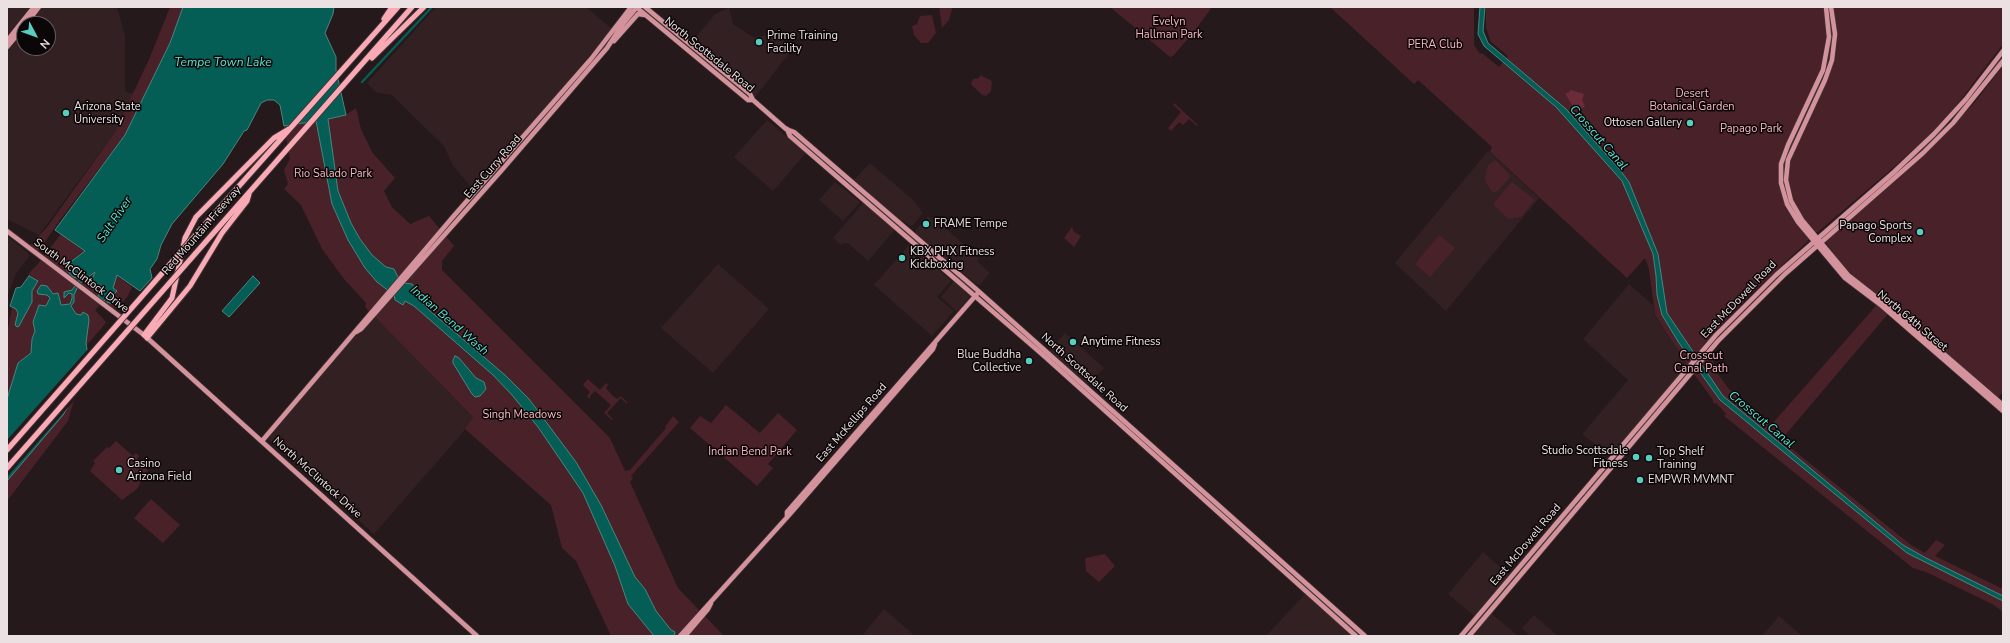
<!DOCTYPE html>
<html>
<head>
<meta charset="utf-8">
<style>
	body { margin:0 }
	#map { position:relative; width:2010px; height:643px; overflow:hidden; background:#26191b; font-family:"Nunito Sans",sans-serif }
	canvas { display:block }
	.frame { position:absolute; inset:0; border:8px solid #ebe1e2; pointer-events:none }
	.north { position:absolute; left:16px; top:16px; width:40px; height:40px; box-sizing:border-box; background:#0b0607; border:1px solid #655e5f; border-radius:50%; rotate:131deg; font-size:11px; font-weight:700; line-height:16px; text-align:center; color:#ebe1e2 }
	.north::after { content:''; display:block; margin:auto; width:14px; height:18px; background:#59cebe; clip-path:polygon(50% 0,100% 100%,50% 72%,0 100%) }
</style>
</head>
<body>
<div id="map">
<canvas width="2010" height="643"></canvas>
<div class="frame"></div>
<div class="north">N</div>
</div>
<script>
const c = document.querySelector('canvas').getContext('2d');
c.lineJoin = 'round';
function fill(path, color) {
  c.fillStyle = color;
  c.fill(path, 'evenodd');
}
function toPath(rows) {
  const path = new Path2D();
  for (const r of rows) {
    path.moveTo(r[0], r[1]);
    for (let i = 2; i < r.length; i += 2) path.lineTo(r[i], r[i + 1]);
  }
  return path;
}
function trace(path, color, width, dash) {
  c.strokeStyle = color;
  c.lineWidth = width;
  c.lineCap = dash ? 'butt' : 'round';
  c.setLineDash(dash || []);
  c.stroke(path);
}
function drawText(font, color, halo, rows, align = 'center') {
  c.font = font + ' "Nunito Sans",sans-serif';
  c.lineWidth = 3;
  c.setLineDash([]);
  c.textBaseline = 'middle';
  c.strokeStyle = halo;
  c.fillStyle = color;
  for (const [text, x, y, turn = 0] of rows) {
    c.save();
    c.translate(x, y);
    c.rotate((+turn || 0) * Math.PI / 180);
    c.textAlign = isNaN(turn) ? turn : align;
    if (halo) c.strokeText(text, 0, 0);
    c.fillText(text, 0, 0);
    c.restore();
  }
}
fill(toPath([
	[7,7,117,7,125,35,125,91,128,93,134,93,115,132,39,235,7,219],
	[24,24,48,24,48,48,24,48],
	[436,7,586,7,612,29,475,191,453,166,444,146,418,121,392,95,376,92,367,83],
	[729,8,733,24,753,37,779,34,793,48,753,100,690,44,715,14],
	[767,120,806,153,773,191,734,157],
	[1488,151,1539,198,1446,311,1395,263],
	[870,163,912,199,923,213,913,225,910,226,903,220,868,261,848,243,844,243,841,245,833,238,871,194,854,180],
	[835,182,860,202,843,221,819,200],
	[928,216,939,225,940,223,979,258,977,261,990,273,980,285,976,284,916,234,916,230],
	[7,236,30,255,16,274,7,296],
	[910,244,951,281,937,297,954,311,932,336,874,285],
	[718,264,769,309,713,373,661,328],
	[954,281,970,296,957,312,941,297],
	[1629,284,1653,305,1655,316,1688,366,1611,455,1608,455,1582,434,1628,380,1583,339],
	[372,314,473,417,463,432,374,534,268,439],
	[1065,333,1104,368,1088,384,1050,352,1050,350],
	[1483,552,1509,575,1474,616,1448,594],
	[1305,594,1352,636,1266,636],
	[884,609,915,636,862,636],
	[1491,613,1518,636,1472,636],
	[1534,615,1558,636,1530,636,1522,628],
	[1779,616,1802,636,1762,636]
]), '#332023');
fill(toPath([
	[170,7,183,7,170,43,125,135,60,220,38,252,30,246,48,226,115,132,150,57],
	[939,7,952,7,952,9,949,20,942,28],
	[1110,7,1212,7,1194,32,1173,56,1170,57],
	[1330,7,1474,7,1474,45,1480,54,1482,53,1499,67,1508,56,1491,42,1486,28,1486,7,2003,7,2003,44,1955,107,1929,135,1895,166,1818,232,1815,232,1807,242,1750,295,1703,345,1712,355,1715,370,1729,389,1772,424,1882,299,1851,276,1825,242,1935,145,1976,101,2003,66,2003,392,1998,398,1893,308,1781,440,1911,545,1925,553,1936,540,1945,545,1935,556,2003,589,2003,612,1992,604,1926,572,1913,568,1724,416,1726,414,1717,404,1713,403,1713,400,1688,366,1655,315,1649,269,1645,258,1627,278,1490,152,1492,147,1418,80,1414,84],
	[932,15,936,33,928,43,921,43,914,35,912,26,917,24,920,16],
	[980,75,992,81,991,91,986,96,981,94,971,84,973,79,979,78],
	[1174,103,1198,125,1197,126,1189,119,1183,125,1179,122,1171,131,1168,128,1181,112,1173,105],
	[356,108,361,129,372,152,395,178,384,191,392,207,410,224,429,216,454,246,442,261,442,270,610,438,625,471,630,470,666,428,665,427,673,416,679,422,631,476,633,478,630,482,678,588,724,636,611,636,576,561,562,548,551,505,465,429,473,417,365,307,366,303,344,279,322,249,301,205,284,189,288,184,284,170,290,159,284,126,344,116],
	[1495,160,1509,174,1510,177,1498,191,1493,193,1486,183,1485,177,1488,165],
	[1512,182,1535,200,1521,217,1508,219,1493,204],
	[1072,227,1074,232,1081,236,1074,247,1064,238],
	[61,234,85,252,82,252,64,267,80,279,72,290,70,291,66,297,69,293,72,294,70,304,61,305,58,293,39,294,47,295,50,298,49,303,33,322,35,331,32,339,31,353,18,363,7,399,7,334,12,307,16,309,18,313,15,325,19,326,32,302,32,291,38,282,29,276,29,273,37,265],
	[1439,235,1455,248,1430,277,1415,264],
	[94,271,95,273,91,280,102,286,98,296,108,297,107,300,112,304,115,300,110,298,114,290,113,288,116,275,132,287,128,296,119,306,114,309,101,304,95,310,106,322,105,324,86,346,81,316,76,314,71,306,74,302,74,295,79,284],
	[588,379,600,390,606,383,608,385,606,388,612,395,617,399,621,396,627,402,627,404,621,398,607,413,613,419,612,420,604,413,611,405,595,391,590,396,590,399,587,396,590,392,583,385],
	[76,394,68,421,7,501,7,481],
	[726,405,760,433,778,413,797,430,768,464,773,468,757,486,690,428,700,416,711,423],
	[116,441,133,456,136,453,139,456,137,459,148,470,137,489,122,500,90,471,95,463,93,461,107,447,109,448],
	[151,499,180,525,163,543,134,518],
	[1105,554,1115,566,1099,582,1086,571,1085,558]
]), '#492129');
fill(toPath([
	[1571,90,1584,94,1582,100,1585,106,1583,108,1581,109,1578,106,1575,109,1573,107,1565,93,1568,93]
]), '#6c2b38');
const water = toPath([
	[183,7,334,7,333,14,325,33,336,57,336,70,346,115,328,119,338,191,351,223,360,239,372,255,386,267,394,269,398,277,404,283,412,284,416,289,413,293,429,310,506,376,529,399,576,462,601,505,635,577,645,589,656,611,671,630,675,632,674,636,654,636,628,604,615,566,583,493,538,427,512,395,493,375,414,306,405,301,403,305,395,300,394,295,377,282,365,268,348,240,332,204,316,121,284,126,280,105,274,100,267,100,261,103,247,130,244,131,223,164,172,224,161,245,157,259,150,269,152,278,140,291,117,275,113,288,117,291,110,298,116,301,112,304,107,302,108,297,104,301,98,296,101,285,94,286,91,282,95,272,79,284,74,295,74,302,71,306,76,314,81,315,83,312,88,315,89,320,86,343,89,362,76,394,63,415,7,481,7,399,18,363,31,353,32,339,35,331,33,322,39,305,46,306,50,298,47,295,38,294,37,291,41,285,47,286,53,294,58,293,61,305,70,304,72,298,72,294,69,293,64,298,64,292,72,290,80,279,73,277,64,267,85,251,55,230,125,135,170,43,183,7],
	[1480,7,1485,7,1483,31,1488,43,1566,109,1620,170,1629,182,1658,254,1667,313,1723,396,1903,545,1926,558,2003,596,2003,601,1907,553,1720,400,1679,343,1662,315,1657,295,1656,276,1653,254,1622,181,1556,107,1484,46,1478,34,1480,7],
	[29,276,38,281,32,291,32,302,19,326,17,327,15,325,18,313,16,309,10,306,16,288,21,287,29,276],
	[253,276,260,283,229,317,222,311,253,276],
	[455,356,459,358,476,378,484,382,486,389,480,396,475,397,472,394,453,363,453,360,455,356]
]);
fill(water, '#055e55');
trace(water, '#4a857f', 1);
fill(toPath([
	[89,348,91,363,73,402,7,477,7,440]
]), '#26191b');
trace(toPath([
	[362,82,432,7]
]), '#055e55', 2.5);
const major = toPath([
	[636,7,748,100,753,100],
	[645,7,750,94,753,100,786,129,794,132,976,289,1365,636],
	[1826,7,1829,37,1823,70,1788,145,1781,164,1781,183,1787,204,1798,222,1845,278,1882,306,2003,411],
	[1831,7,1835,34,1832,60,1825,80,1788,160,1786,180,1791,201,1802,220,1848,275,1894,311,2003,405],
	[26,24,39,7],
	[7,41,34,7],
	[614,41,638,14,645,15],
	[7,47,24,27],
	[787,129,790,136,1043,355,1356,636],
	[7,231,144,335,477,636],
	[356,332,361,329,501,171,607,48,622,25,637,7],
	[262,441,452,218,591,59,631,7],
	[787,516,787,512,977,294],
	[680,636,790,514,933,349,935,344],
	[685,636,708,609,711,603],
	[1461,636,1716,335,1776,275,1894,172,1934,134,1966,99,2003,51],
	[1469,636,1718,341,1785,274,1923,153,1953,123,2003,61]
]);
const highway = toPath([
	[384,19,392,7],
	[372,58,424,7],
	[200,230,398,7],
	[195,254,412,7],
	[144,335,172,298,185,238,196,217,274,138,289,129],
	[147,338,190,286,222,233,247,201,249,194],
	[7,450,80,367],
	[7,468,122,337]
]);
trace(major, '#423537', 6);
trace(highway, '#423537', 7);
trace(major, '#d4939c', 4.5);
trace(highway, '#f9aab5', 5);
const highwayBridge = toPath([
	[122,337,195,254],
	[80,367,200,230]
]);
trace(highwayBridge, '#423537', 7, []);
trace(highwayBridge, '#f9aab5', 5);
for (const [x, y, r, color] of [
	[759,42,4,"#59cebe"],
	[66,113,4,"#59cebe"],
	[1690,123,4,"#59cebe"],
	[926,224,4,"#59cebe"],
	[1920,232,4,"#59cebe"],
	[902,258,4,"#59cebe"],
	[1073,342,4,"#59cebe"],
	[1029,361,4,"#59cebe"],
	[1636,457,4,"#59cebe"],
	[1649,458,4,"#59cebe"],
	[119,470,4,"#59cebe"],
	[1640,480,4,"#59cebe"]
]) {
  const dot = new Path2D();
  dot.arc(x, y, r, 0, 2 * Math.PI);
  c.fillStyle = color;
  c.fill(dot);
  trace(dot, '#0b0607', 1.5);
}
drawText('11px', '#f7b7c0', '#0b0607', [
	["Evelyn",1169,22],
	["Hallman Park",1169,35],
	["PERA Club",1435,45],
	["Desert",1692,94],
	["Botanical Garden",1692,107],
	["Papago Park",1751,129],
	["Rio Salado Park",333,174],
	["Crosscut",1701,356],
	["Canal Path",1701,369],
	["Singh Meadows",522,415],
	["Indian Bend Park",750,452]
]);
drawText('11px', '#ebe1e2', '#0b0607', [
	["Prime Training",767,36],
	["Facility",767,49],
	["Arizona State",74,107],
	["University",74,120],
	["Ottosen Gallery",1682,123,"right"],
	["FRAME Tempe",934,224],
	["Papago Sports",1912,226,"right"],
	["Complex",1912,239,"right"],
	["KBX PHX Fitness",910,252],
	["Kickboxing",910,265],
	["Anytime Fitness",1081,342],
	["Blue Buddha",1021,355,"right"],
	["Collective",1021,368,"right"],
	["Studio Scottsdale",1628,451,"right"],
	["Fitness",1628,464,"right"],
	["Top Shelf",1657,452],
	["Training",1657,465],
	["Casino",127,464],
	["Arizona Field",127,477],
	["EMPWR MVMNT",1648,480]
], 'left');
drawText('11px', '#ebe1e2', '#0b0607', [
	["North Scottsdale Road",709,55,39],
	["East Curry Road",493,167,-49],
	["Red Mountain Freeway",202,231,-49],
	["South McClintock Drive",81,276,37],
	["East McDowell Road",1739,300,-46],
	["North 64th Street",1912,321,40],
	["North Scottsdale Road",1084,373,42],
	["East McKellips Road",852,423,-49],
	["North McClintock Drive",317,478,42],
	["East McDowell Road",1526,545,-50]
]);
drawText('italic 12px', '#5ae7d5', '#0b0607', [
	["Tempe Town Lake",223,63],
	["Crosscut Canal",1598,138,49],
	["Salt River",115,220,-56],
	["Indian Bend Wash",449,321,41],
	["Crosscut Canal",1761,420,40]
]);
</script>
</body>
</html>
